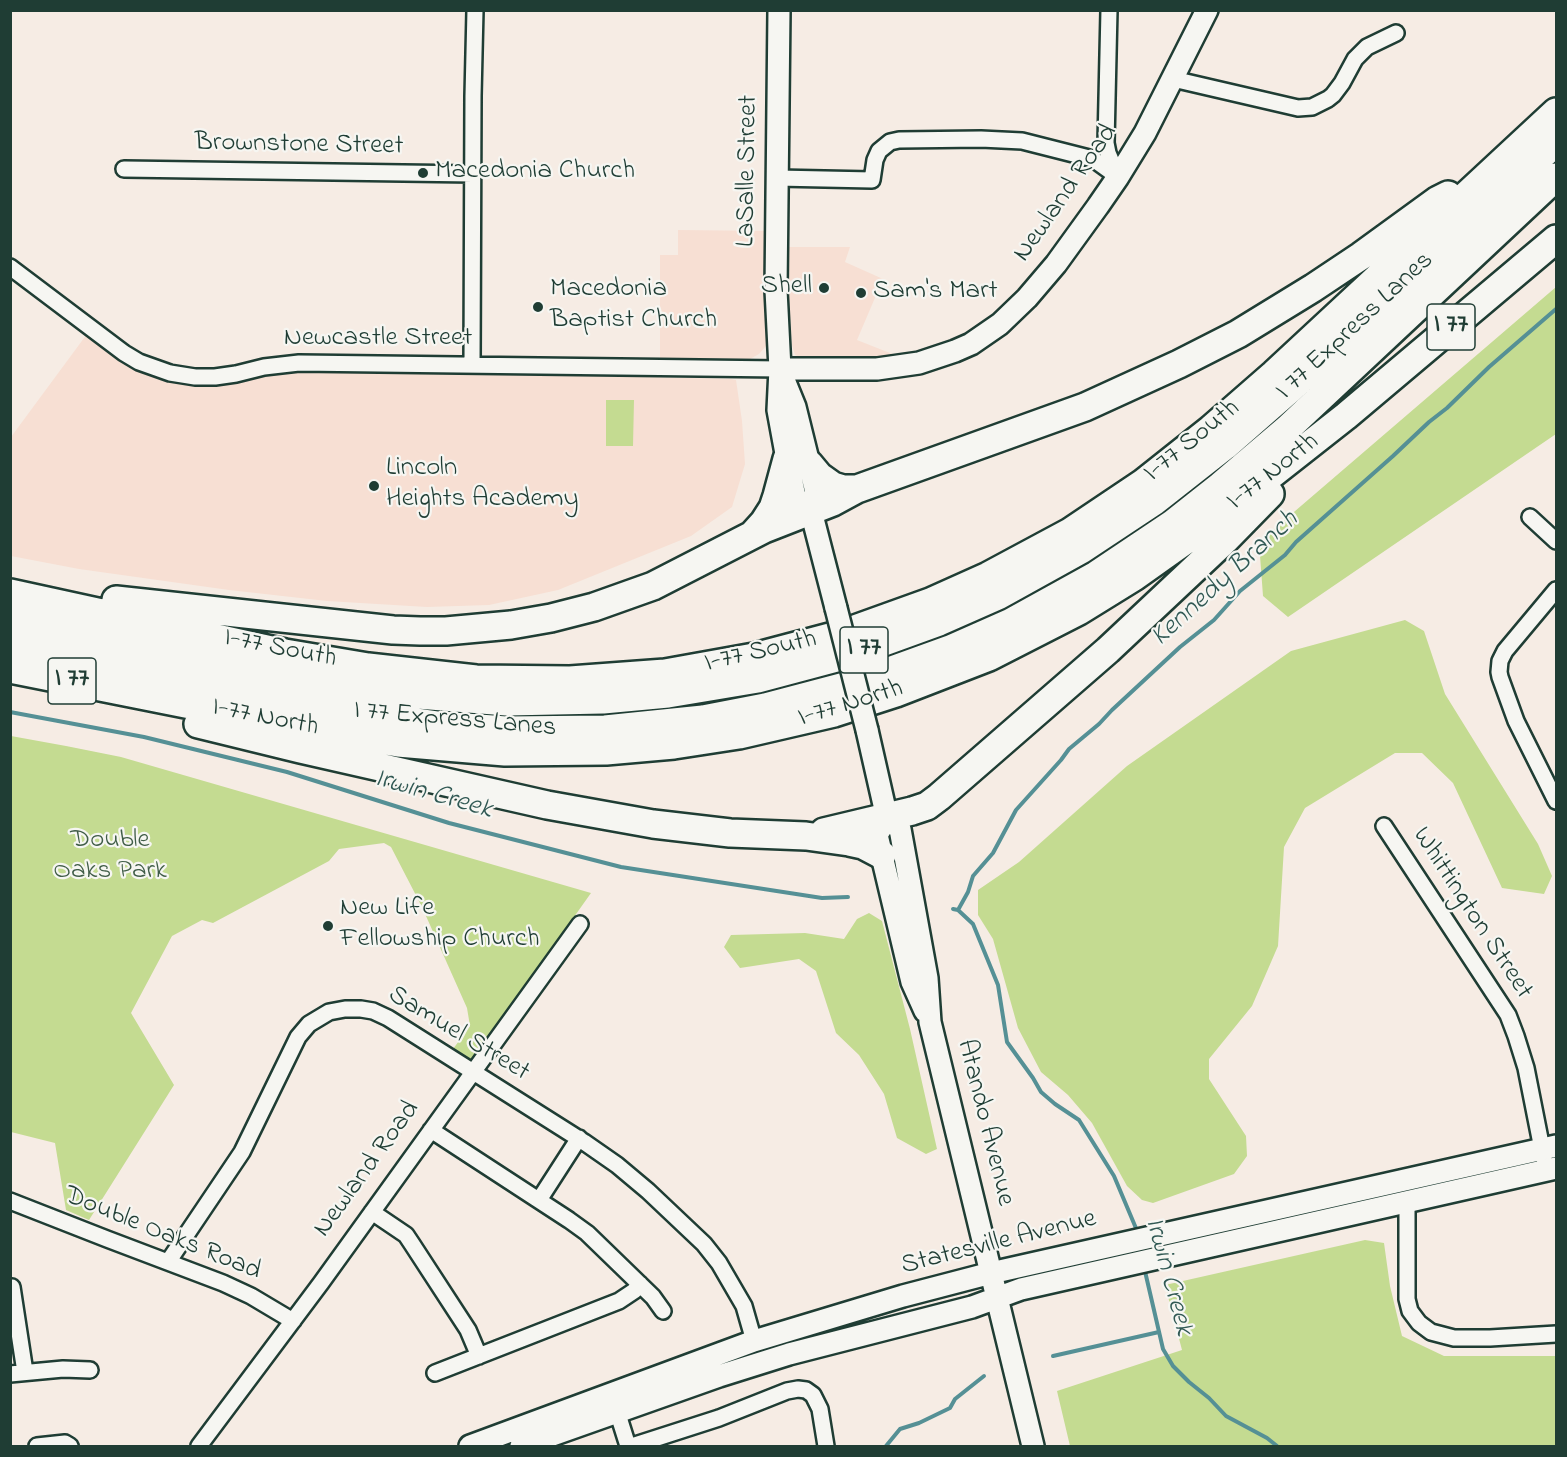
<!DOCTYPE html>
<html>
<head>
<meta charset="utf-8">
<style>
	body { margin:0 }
	#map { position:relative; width:1567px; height:1457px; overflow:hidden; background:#f6ece4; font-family:"Indie Flower",sans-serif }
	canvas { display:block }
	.frame { position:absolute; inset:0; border:12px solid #1f3d34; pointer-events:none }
</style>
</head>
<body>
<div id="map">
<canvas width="1567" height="1457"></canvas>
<div class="frame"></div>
</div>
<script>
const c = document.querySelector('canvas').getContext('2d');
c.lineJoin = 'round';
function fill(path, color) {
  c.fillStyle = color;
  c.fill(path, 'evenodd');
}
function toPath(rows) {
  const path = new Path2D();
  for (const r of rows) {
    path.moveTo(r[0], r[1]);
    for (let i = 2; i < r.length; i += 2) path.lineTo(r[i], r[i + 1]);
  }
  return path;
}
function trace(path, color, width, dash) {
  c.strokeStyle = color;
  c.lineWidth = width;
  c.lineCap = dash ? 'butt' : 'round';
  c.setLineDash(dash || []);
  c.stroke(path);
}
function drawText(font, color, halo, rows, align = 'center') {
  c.font = font + ' "Indie Flower",sans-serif';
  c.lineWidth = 4.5;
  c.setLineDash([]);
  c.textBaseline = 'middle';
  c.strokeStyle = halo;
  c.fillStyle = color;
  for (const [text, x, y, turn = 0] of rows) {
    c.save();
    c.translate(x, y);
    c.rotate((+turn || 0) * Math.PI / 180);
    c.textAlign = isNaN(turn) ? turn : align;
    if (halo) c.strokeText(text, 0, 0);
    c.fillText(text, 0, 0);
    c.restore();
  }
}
fill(toPath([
	[678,230,771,231,766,346,759,354,750,359,660,358,660,255,678,255],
	[785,247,850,247,845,262,883,279,857,340,900,357,885,360,802,358,795,355,792,345],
	[87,334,130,365,150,375,180,384,203,387,230,383,283,372,301,371,426,372,731,379,736,380,742,421,745,464,732,507,691,536,558,590,489,605,427,607,327,601,229,590,79,569,11,556,11,437]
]), '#f7dfd3');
fill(toPath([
	[1556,287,1556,434,1288,617,1263,596,1259,542],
	[606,400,634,400,633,446,606,446],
	[1405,620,1424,631,1445,694,1538,844,1552,876,1544,894,1502,888,1453,783,1422,753,1395,753,1305,808,1284,847,1278,946,1252,1006,1209,1059,1209,1079,1246,1136,1247,1156,1234,1174,1153,1203,1142,1200,1127,1186,1092,1123,1068,1095,1041,1072,1018,1028,993,939,978,915,978,890,1019,862,1127,766,1291,651],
	[11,736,66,746,121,757,591,893,471,1062,453,1049,470,1026,467,1008,422,907,391,847,384,843,339,849,329,861,213,923,202,920,172,936,131,1013,174,1085,89,1220,66,1210,55,1143,11,1132],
	[869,913,882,921,910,1029,937,1149,926,1154,897,1138,884,1094,859,1055,836,1033,816,971,799,959,740,968,724,947,731,935,805,933,844,939,857,919],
	[1365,1240,1384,1243,1390,1286,1402,1336,1444,1356,1556,1356,1556,1446,1070,1446,1057,1391,1182,1350,1165,1285]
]), '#c4db91');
trace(toPath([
	[10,712,144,737,287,772,449,823,621,867,822,898,848,897],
	[953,909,958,910,973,924,998,985,1007,1042,1033,1078,1041,1092,1055,1104,1079,1120,1114,1176,1138,1233],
	[958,910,968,892,973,876,993,853,1016,810,1061,760,1069,749,1099,724,1112,710,1180,647,1214,620,1240,591,1285,555,1296,542,1393,456,1429,422,1447,408,1489,367,1556,309],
	[1144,1267,1163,1349,1173,1366,1189,1382,1209,1398,1226,1416,1267,1438,1277,1446],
	[1053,1356,1159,1332],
	[886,1446,900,1429,919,1423,950,1408,955,1399,984,1376]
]), '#559095', 4);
const street = toPath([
	[1109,10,1106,143,1108,153,1118,177],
	[1173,79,1298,108,1312,107,1328,99,1333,95,1342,83,1355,59,1367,47,1396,33],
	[124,169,473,174],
	[777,178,872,180,875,160,879,151,890,142,899,140,981,139,1022,141,1093,159,1118,177],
	[10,267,124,353,139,362,170,373,195,377,215,377,236,374,264,367,299,363,780,369],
	[472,365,473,96,475,10],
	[1530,517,1556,541],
	[1556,801,1516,721,1500,677,1499,672,1500,661,1505,651,1556,590],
	[1384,826,1508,1015,1516,1036,1526,1068,1544,1159],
	[431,1130,569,1220,587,1233,653,1297,663,1311],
	[539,1200,579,1138],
	[10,1201,107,1239,223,1283,251,1296,293,1321],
	[1407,1201,1407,1299,1410,1311,1419,1323,1431,1332,1454,1338,1490,1338,1556,1334],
	[372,1212,406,1235,412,1244,468,1330,479,1356],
	[168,1262,242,1152,298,1037,309,1024,329,1012,345,1009,361,1009,373,1011,388,1018,584,1142,617,1165,648,1191,704,1244,719,1263,744,1306,754,1341],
	[12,1287,25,1372],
	[435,1373,619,1301,634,1291,640,1284],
	[10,1374,63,1369,90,1370],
	[617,1411,628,1446],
	[37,1446,65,1443,70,1446],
	[199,1446,321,1283,580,924],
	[632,1446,719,1418,787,1391,798,1389,806,1390,813,1395,820,1409,826,1446]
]);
const secondary = toPath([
	[779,10,776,290,780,369,778,410,787,459,795,497,811,511],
	[780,369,877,369,919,363,955,351,971,344,1000,324,1027,298,1056,264,1098,206,1118,177,1145,133,1207,10],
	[782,375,795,407,816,492,811,511,836,608],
	[867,730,887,818],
	[887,818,900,829,927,978,930,1022,1033,1446],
	[887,818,877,835,912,982,925,1011],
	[470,1446,754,1341,903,1296,991,1273,1556,1146],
	[521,1446,719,1376,789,1354,972,1307,1021,1289,1556,1168]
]);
const highway = toPath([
	[809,464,819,476,833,486,843,489,857,489],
	[754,533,764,522,773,508,777,496,787,459],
	[10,593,285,653,368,667,476,679,570,680,665,673,754,657,841,634,930,602,988,576,1070,532,1143,483,1211,429,1274,374,1556,112],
	[116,600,393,630,420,631,446,631,511,625,551,618,594,607,653,586,764,529,833,502,857,489,1085,407,1179,364,1238,334,1313,288,1361,256,1438,200,1448,195],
	[10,620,324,682,405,694,507,702,603,700,668,694,758,679,848,655,939,622,998,596,1081,550,1155,501,1225,446,1289,390,1556,142],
	[10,647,319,708,438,725,506,730,605,729,703,719,765,707,856,683,950,649,1011,622,1096,575,1172,524,1220,486,1287,429,1556,177],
	[10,669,316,730,398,743,505,752,606,751,674,745,739,735,834,713,896,693,989,657,1079,611,1134,577,1210,523,1346,416,1556,239],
	[198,724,300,749,547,805,653,824,730,833,806,836,849,842,863,845,882,855],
	[824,832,912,811,927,806,939,797,1108,650,1225,540,1270,494]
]);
trace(street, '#1f3d34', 20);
trace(secondary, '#1f3d34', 26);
trace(highway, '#1f3d34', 32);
trace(street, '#f6f6f2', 15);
trace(secondary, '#f6f6f2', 21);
trace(highway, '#f6f6f2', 27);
const secondaryBridge = toPath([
	[836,608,867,730]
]);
trace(secondaryBridge, '#1f3d34', 26, []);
trace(secondaryBridge, '#f6f6f2', 21);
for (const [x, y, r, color] of [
	[423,173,6,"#1f3d34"],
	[824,288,6,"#1f3d34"],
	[861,293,6,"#1f3d34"],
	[538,307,6,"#1f3d34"],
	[374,486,6,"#1f3d34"],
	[328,926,6,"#1f3d34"]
]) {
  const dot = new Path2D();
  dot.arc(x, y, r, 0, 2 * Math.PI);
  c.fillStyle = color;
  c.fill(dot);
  trace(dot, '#f6f6f2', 2);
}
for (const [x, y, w] of [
	[1451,327,48],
	[864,650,48],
	[72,681,48]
]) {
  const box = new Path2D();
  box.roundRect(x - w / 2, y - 23, w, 46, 4.5);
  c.fillStyle = '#f6f6f2';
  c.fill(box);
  trace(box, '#1f3d34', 1.5);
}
drawText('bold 26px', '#1f3d34', null, [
	["I 77",1451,327],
	["I 77",864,650],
	["I 77",72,681]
]);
drawText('27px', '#1f3d34', '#f6f6f2', [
	["Brownstone Street",299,146,1],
	["LaSalle Street",749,171,-89],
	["Newland Road",1067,194,-55],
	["I 77 Express Lanes",1356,327,-43],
	["Newcastle Street",378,340],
	["I-77 South",1193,442,-39],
	["I-77 North",1274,473,-38],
	["I-77 South",280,650,11],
	["I-77 South",761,653,-13],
	["I-77 North",851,705,-17],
	["I-77 North",265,719,11],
	["I 77 Express Lanes",455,721,5],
	["Whittington Street",1471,914,57],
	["Samuel Street",458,1035,31],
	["Atando Avenue",984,1123,76],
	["Newland Road",368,1170,-54],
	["Double Oaks Road",162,1235,22],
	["Statesville Avenue",999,1244,-14]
]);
drawText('27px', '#1f3d34', '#f6f6f2', [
	["Macedonia Church",435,173],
	["Shell",812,288,"right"],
	["Macedonia",550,291],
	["Baptist Church",550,322],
	["Sam's Mart",873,293],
	["Lincoln",386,470],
	["Heights Academy",386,501],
	["New Life",340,910],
	["Fellowship Church",340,941]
], 'left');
drawText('27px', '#405d47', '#f6f6f2', [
	["Double",110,842],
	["Oaks Park",110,873]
]);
drawText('italic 28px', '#315954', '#f6f6f2', [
	["Kennedy Branch",1226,580,-42],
	["Irwin Creek",433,796,16],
	["Irwin Creek",1167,1277,75]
]);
</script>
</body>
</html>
